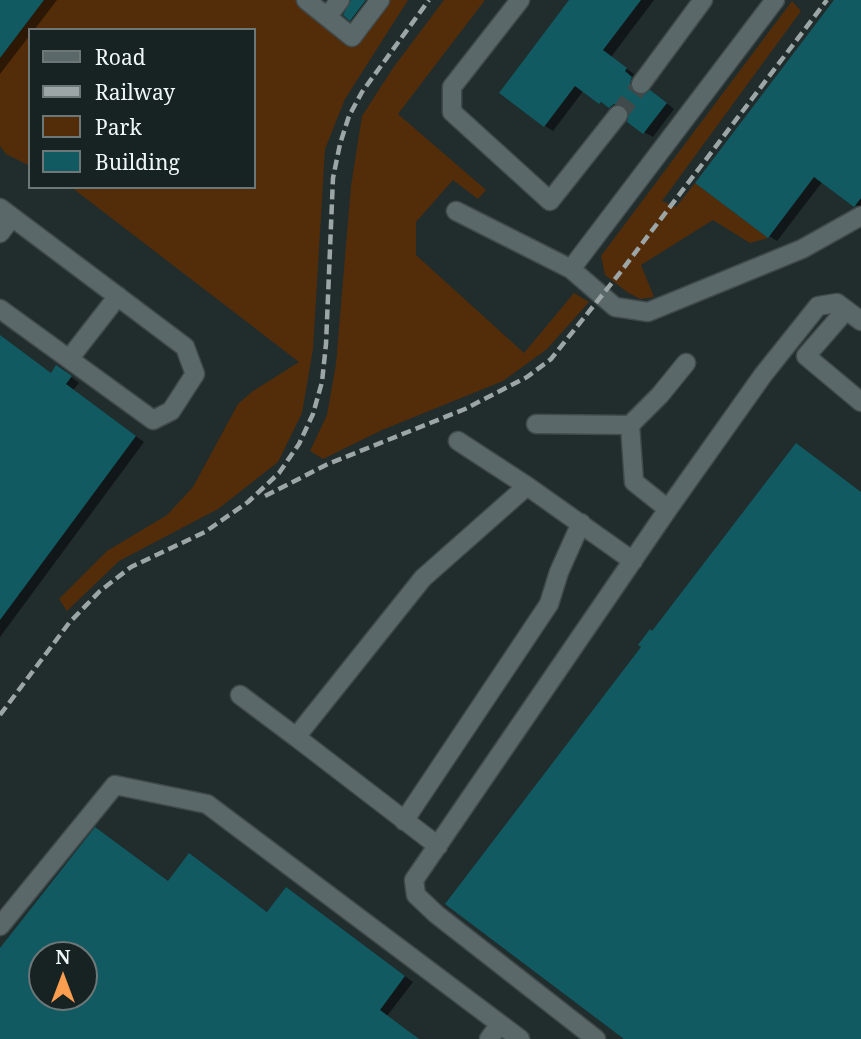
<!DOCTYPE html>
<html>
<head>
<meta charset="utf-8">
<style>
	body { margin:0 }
	#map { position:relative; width:861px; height:1039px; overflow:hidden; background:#212c2d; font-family:"Noto Serif",serif }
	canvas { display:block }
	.legend { position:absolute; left:28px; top:28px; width:228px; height:161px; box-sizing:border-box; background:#172223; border:2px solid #6d7778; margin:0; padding:9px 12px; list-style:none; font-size:21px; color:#eff6f7 }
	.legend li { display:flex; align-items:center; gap:14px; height:35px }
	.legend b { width:35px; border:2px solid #6d7778 }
	.north { position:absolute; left:28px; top:941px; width:70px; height:70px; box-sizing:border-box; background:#172223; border:2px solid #6d7778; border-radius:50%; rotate:0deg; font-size:19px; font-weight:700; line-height:28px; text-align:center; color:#eff6f7 }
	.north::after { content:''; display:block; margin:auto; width:24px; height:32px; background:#fb9e50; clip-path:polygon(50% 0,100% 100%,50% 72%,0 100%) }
</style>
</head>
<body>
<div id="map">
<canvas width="861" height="1039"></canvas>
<ul class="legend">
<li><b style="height:9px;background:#5b6869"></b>Road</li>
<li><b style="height:9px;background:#9da6a7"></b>Railway</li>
<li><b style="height:19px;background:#532d0a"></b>Park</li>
<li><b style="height:19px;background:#115a62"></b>Building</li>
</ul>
<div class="north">N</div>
</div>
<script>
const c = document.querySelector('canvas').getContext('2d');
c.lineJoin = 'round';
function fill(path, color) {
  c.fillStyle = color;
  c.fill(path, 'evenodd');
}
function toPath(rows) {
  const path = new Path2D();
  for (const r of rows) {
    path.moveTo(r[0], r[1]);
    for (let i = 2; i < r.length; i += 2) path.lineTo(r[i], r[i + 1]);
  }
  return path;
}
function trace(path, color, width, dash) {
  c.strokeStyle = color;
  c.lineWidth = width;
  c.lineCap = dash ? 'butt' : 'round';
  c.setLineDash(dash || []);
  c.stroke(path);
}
fill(toPath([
	[44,0,299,0,310,8,336,38,356,43,389,0,408,0,345,99,325,149,313,349,302,413,278,462,218,509,119,561,67,611,59,599,107,551,167,515,193,487,238,404,253,391,299,362,71,187,254,187,254,30,30,30,30,166,6,154,0,146,0,58],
	[444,0,485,0,398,114,486,190,478,199,453,180,416,222,416,255,524,353,574,293,589,302,547,349,503,381,382,430,323,459,310,451,327,415,336,364,351,186,362,116,393,68],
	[792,1,801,11,662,201,676,207,695,183,768,238,750,243,713,220,641,265,654,297,640,299,627,292,605,275,601,256]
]), '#532d0a');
fill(toPath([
	[0,0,57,0,34,30,30,30,30,35,0,74],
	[352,0,378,0,360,24,351,19],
	[571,0,654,0,611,57,634,74,632,77,640,83,638,89,641,97,660,98,674,109,653,137,644,132,629,109,624,108,619,112,600,102,584,90,553,131,545,126],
	[836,0,861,0,861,209,823,181,777,241,769,236],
	[0,336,52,374,66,373,79,383,73,390,144,442,0,637],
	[198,861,269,913,295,895,413,982,387,1016,418,1039,0,1039,0,951,169,882],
	[42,955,84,955,84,997,42,997]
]), '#0007');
fill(toPath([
	[0,0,44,0,0,58],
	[351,0,366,0,350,21,343,15],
	[569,0,641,0,603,50,627,68,625,71,632,77,630,83,634,93,640,95,650,90,667,103,643,134,627,122,629,111,624,106,614,104,609,108,601,102,599,104,575,86,544,127,499,93],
	[834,0,861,0,861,198,854,207,814,177,768,238,695,183],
	[0,335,51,373,56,365,72,376,66,384,136,436,0,620],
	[796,443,861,492,861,1039,624,1039,445,904,641,647,638,645,650,629,652,631],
	[95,827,168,881,189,853,267,912,286,887,405,976,380,1010,419,1039,0,1039,0,948],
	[42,955,84,955,84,997,42,997]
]), '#115a62');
trace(toPath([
	[618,115,641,84]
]), '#404a4b', 18, [18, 9]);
const minor = toPath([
	[306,0,352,37,380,0],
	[520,0,452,87,452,112,550,201,618,115],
	[327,17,340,0],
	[641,84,703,0],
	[0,208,185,347,195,374,171,411,153,420,0,309],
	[456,211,571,269,615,307,648,312,802,249,861,216],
	[0,233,12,217],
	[571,269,775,0],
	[846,310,806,356,861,402],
	[69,359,118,296],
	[536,424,630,425,660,395,686,363],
	[630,425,634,482,668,509],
	[458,441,527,486],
	[240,695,296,737,423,578,527,486,633,561],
	[296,737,438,846],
	[404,821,549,604,559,572,581,523],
	[0,926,115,785,207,804,520,1039],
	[489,1039,500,1024],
	[596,1039,436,914,416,895,414,880,668,509,763,375,818,306,837,303,861,321]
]);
trace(minor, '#414a4b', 21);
trace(minor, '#5b6869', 18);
trace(toPath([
	[265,496,328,464,465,409,527,377,551,359,619,274,827,0],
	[0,715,69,623,100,591,131,567,205,532,248,502,279,473,299,444,313,414,322,382,326,344,333,178,340,144,349,116,362,92,429,0]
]), '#9da6a7', 4.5, [10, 5]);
</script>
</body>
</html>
